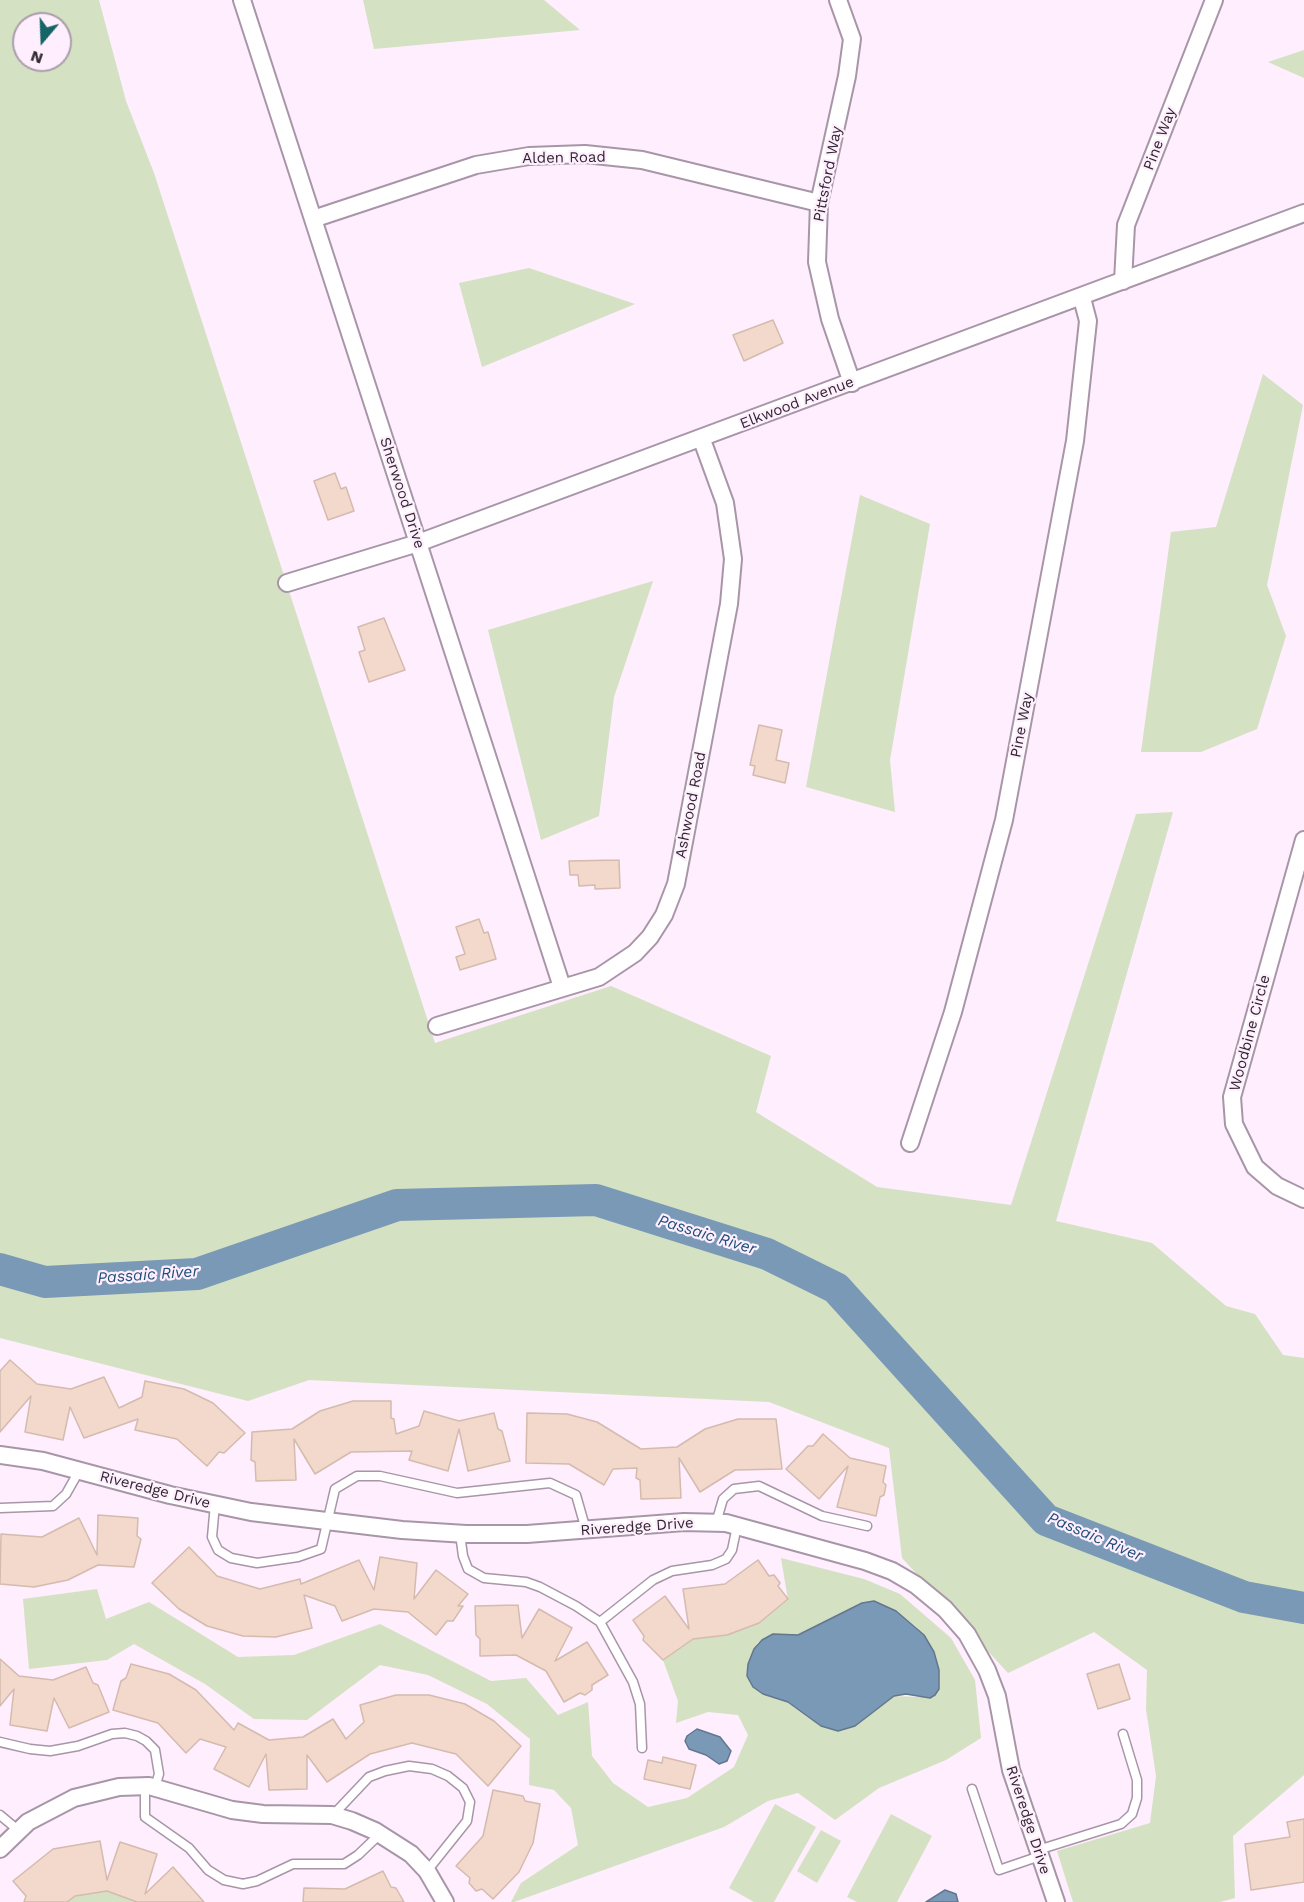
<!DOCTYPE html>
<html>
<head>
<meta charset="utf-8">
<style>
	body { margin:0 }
	#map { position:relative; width:1304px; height:1902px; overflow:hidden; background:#feeefe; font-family:"Work Sans",sans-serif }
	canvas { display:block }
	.north { position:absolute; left:12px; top:12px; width:60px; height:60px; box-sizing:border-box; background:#feeefe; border:2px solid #ab9eab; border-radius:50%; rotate:199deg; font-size:16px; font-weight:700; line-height:24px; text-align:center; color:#2f272f }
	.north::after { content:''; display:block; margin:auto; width:21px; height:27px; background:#156466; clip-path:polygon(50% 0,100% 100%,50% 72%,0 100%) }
</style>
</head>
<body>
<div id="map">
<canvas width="1304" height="1902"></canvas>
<div class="north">N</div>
</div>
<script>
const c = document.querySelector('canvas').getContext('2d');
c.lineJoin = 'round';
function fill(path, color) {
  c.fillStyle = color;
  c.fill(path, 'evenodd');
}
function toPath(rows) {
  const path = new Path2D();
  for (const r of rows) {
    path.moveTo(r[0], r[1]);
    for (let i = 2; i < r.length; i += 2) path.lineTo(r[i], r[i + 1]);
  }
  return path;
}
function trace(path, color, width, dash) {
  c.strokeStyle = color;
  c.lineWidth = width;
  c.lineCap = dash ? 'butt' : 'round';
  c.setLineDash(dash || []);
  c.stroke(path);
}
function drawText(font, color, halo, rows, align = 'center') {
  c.font = font + ' "Work Sans",sans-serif';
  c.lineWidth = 4.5;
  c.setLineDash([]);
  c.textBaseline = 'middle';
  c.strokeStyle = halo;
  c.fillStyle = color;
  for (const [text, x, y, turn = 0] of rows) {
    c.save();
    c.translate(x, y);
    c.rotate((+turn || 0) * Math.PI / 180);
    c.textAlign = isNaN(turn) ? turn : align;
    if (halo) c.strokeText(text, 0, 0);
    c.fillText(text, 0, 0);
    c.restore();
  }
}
fill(toPath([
	[0,0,99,0,126,101,154,173,435,1043,611,986,771,1056,756,1112,877,1187,1011,1205,1136,814,1173,812,1056,1221,1152,1243,1226,1306,1255,1314,1283,1355,1304,1358,1304,1775,1233,1836,1235,1898,1220,1902,1073,1902,1057,1851,1150,1823,1156,1776,1146,1709,1147,1670,1094,1632,1008,1673,902,1558,889,1448,769,1402,309,1380,248,1401,0,1338],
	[24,24,60,24,60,60,24,60],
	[363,0,544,0,580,30,374,49],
	[1304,50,1304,78,1268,62],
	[529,268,635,304,482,367,459,283],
	[1263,374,1303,405,1267,585,1286,636,1257,729,1201,752,1141,752,1171,532,1216,527],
	[860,495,930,524,890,760,895,812,806,787],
	[653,581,614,697,599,816,541,840,488,630],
	[781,1558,864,1579,900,1594,951,1638,975,1680,981,1738,946,1760,879,1788,835,1820,798,1793,768,1801,724,1827,514,1902,511,1902,521,1883,578,1845,571,1808,554,1790,529,1785,530,1739,487,1704,428,1675,380,1665,307,1720,254,1719,205,1684,134,1644,107,1660,29,1669,23,1599,97,1589,106,1619,149,1602,238,1657,294,1655,380,1624,491,1681,526,1678,558,1715,588,1702,592,1756,613,1783,648,1807,687,1798,734,1767,748,1735,738,1715,708,1712,676,1723,678,1701,663,1660,693,1639,727,1635,759,1623,788,1600],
	[874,1601,896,1611,916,1627,934,1652,939,1681,918,1697,894,1696,855,1726,821,1726,788,1702,763,1694,753,1687,757,1643,762,1640,773,1634,798,1635,862,1603],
	[775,1804,816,1827,774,1902,754,1902,729,1888],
	[891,1814,932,1836,897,1902,857,1902,847,1897],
	[821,1830,841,1841,817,1883,797,1871],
	[107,1891,138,1902,67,1902,75,1896]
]), '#d4e1c2');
const water = toPath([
	[874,1601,896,1611,924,1635,934,1652,939,1670,939,1689,935,1695,930,1698,906,1694,894,1696,855,1726,838,1731,821,1726,788,1702,763,1694,753,1687,747,1676,748,1664,754,1649,762,1640,773,1634,798,1635,862,1603,874,1601],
	[697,1729,720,1737,731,1751,727,1761,719,1764,706,1755,689,1749,685,1741,687,1736,697,1729],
	[945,1890,956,1894,958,1902,926,1902,945,1890]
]);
fill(water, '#7999b6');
trace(water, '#63778e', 1.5);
trace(toPath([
	[0,1269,45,1282,197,1274,397,1205,596,1200,767,1254,836,1288,1046,1520,1244,1597,1304,1608]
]), '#7999b6', 32);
const building = toPath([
	[773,320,783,343,744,361,733,335,773,320],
	[335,473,341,489,346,487,354,511,328,520,314,481,335,473],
	[384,618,405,670,369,682,359,652,365,650,358,627,384,618],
	[759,725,782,730,776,760,789,763,785,783,753,775,755,766,750,765,759,725],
	[619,860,620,888,595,889,595,885,579,886,578,875,570,875,569,861,619,860],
	[479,919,484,933,488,932,496,959,460,970,456,957,465,954,456,927,479,919],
	[10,1360,37,1384,71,1389,104,1377,119,1408,142,1397,145,1381,184,1389,213,1403,245,1433,224,1453,219,1452,207,1466,177,1439,135,1430,138,1419,84,1438,70,1407,63,1440,25,1432,31,1396,0,1432,0,1371,10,1360],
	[353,1401,391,1401,391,1418,394,1419,396,1434,419,1426,424,1411,459,1421,494,1413,498,1429,502,1431,510,1461,468,1471,459,1429,448,1471,409,1460,412,1451,351,1452,315,1474,294,1439,296,1480,256,1481,255,1462,251,1460,252,1432,292,1429,320,1411,353,1401],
	[527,1413,567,1414,597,1422,641,1449,677,1447,705,1429,738,1419,776,1419,782,1469,735,1470,700,1492,679,1458,681,1498,641,1499,640,1480,636,1478,637,1468,613,1469,604,1485,569,1464,526,1463,527,1413],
	[823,1434,850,1458,886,1466,883,1482,886,1485,884,1495,880,1497,876,1516,837,1507,848,1466,819,1499,786,1469,808,1446,813,1446,823,1434],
	[98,1515,138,1518,137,1536,141,1539,134,1567,98,1565,68,1580,34,1587,0,1584,1,1534,42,1537,79,1518,97,1555,98,1515],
	[189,1547,217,1576,260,1589,300,1579,301,1584,359,1560,374,1590,380,1557,417,1563,414,1599,436,1570,468,1594,458,1606,463,1606,453,1621,447,1621,436,1635,408,1612,374,1609,342,1621,335,1606,304,1595,312,1628,276,1637,243,1636,207,1626,179,1609,152,1583,189,1547],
	[758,1560,769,1576,774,1575,780,1583,778,1586,788,1599,759,1623,727,1635,693,1639,663,1660,643,1640,644,1636,633,1620,665,1596,689,1629,683,1589,725,1584,758,1560],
	[518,1605,522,1638,539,1609,572,1628,555,1661,587,1642,608,1675,592,1685,592,1690,585,1695,580,1693,564,1702,546,1671,516,1655,480,1656,480,1639,476,1635,475,1606,518,1605],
	[0,1659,19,1676,53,1680,86,1667,93,1683,98,1685,109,1712,69,1728,54,1698,47,1731,10,1725,14,1689,0,1706,0,1659],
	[131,1664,169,1674,196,1690,234,1730,238,1723,269,1740,303,1737,333,1719,346,1739,364,1722,360,1705,396,1695,429,1695,465,1704,494,1721,521,1746,488,1786,456,1754,412,1743,370,1754,327,1782,307,1755,307,1789,269,1790,266,1754,249,1787,214,1769,226,1747,200,1739,186,1753,158,1723,113,1710,121,1681,126,1678,131,1664],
	[1119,1664,1130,1699,1098,1709,1087,1674,1119,1664],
	[663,1757,696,1765,690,1789,644,1779,648,1760,662,1763,663,1757],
	[493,1790,523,1796,525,1801,540,1804,533,1843,519,1872,493,1899,482,1889,476,1891,469,1883,470,1878,456,1866,483,1836,493,1790],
	[1304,1819,1304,1882,1251,1890,1245,1844,1290,1837,1287,1822,1304,1819],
	[100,1841,107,1880,120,1842,157,1854,145,1894,173,1867,204,1902,137,1902,107,1891,75,1896,67,1902,24,1902,26,1896,13,1881,53,1849,100,1841],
	[383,1871,391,1887,396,1888,404,1902,303,1902,304,1888,345,1889,383,1871]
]);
fill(building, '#f3d9cc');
trace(building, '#d4bbae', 1.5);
const service = toPath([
	[215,1504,212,1537,218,1550,231,1558,257,1563,298,1557,321,1549,335,1489,357,1476,380,1476,457,1493,550,1483,576,1495,586,1530],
	[0,1508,53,1506,66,1494,79,1471],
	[716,1523,723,1499,734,1489,759,1486,822,1516,867,1526],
	[460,1534,463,1556,468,1569,484,1578,526,1582,540,1587,576,1606,600,1622,633,1682,640,1704,642,1748],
	[600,1622,653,1580,672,1571,712,1565,726,1559,732,1550,737,1526],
	[0,1742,30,1749,50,1751,78,1746,112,1734,125,1733,137,1736,146,1741,155,1750,159,1774,155,1787],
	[145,1786,145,1817,189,1848,208,1870,224,1880,243,1884,257,1881,293,1864,344,1864,358,1855,380,1834],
	[972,1789,999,1870,1040,1856],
	[0,1815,18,1830],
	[333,1815,369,1777,385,1771,409,1766,432,1769,448,1776,463,1788,470,1802,467,1821,427,1871],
	[1038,1850,1121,1824,1132,1814,1137,1798,1137,1780,1123,1734]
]);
const minor = toPath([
	[242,0,562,987],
	[838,0,852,39,847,76,819,203,817,262,830,319,852,383],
	[313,219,476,165,529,156,585,154,642,160,819,203],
	[1123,281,1126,225,1214,0],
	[287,583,418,543,1304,213],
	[1304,840,1232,1097,1234,1124,1255,1167,1277,1186,1304,1199],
	[437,1026,599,977,635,953,650,937,664,915,676,884,729,604,733,559,725,503,702,440],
	[910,1143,953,1012,1004,820,1075,441,1088,321,1082,298],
	[0,1455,43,1461,170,1495,251,1512,402,1530,466,1534,527,1534,684,1522,726,1523,865,1561,892,1571,916,1585,945,1609,967,1634,987,1670,997,1696,1011,1770,1056,1902],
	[0,1849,28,1822,74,1798,119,1787,149,1786,232,1810,263,1814,332,1815,352,1821,375,1831,411,1854,427,1871,445,1902]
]);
trace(service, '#a896a8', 11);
trace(minor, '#a896a8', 20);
trace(service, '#fff', 8);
trace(minor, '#fff', 16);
drawText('15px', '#2f272f', '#feeefe', [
	["Pine Way",1160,139,-69],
	["Alden Road",564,158,-1],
	["Pittsford Way",828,174,-79],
	["Elkwood Avenue",797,403,-21],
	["Sherwood Drive",402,493,72],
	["Pine Way",1022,725,-79],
	["Ashwood Road",691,805,-79],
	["Woodbine Circle",1250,1033,-75],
	["Riveredge Drive",155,1490,14],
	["Riveredge Drive",637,1527,-4],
	["Riveredge Drive",1028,1820,72]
]);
drawText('italic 16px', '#1d4f77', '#feeefe', [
	["Passaic River",707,1235,17],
	["Passaic River",148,1275,-4],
	["Passaic River",1095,1537,23]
]);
</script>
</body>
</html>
